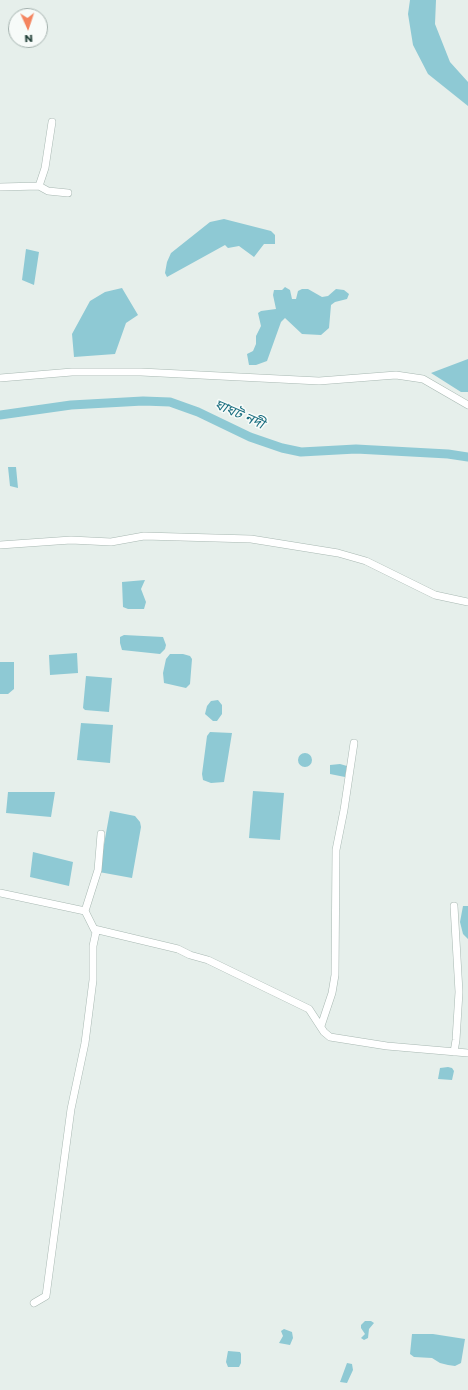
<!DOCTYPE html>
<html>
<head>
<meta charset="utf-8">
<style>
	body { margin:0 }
	#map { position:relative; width:468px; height:1390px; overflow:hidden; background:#e6efeb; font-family:Poppins,sans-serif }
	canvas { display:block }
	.north { position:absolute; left:8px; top:8px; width:40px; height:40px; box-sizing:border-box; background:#f7fbf9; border:1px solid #a3b1ad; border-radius:50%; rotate:177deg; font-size:11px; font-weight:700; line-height:16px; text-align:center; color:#24423a }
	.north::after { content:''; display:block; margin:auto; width:14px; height:18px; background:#f4845f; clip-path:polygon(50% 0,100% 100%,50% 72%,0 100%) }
</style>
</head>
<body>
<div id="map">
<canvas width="468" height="1390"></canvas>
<div class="north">N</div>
</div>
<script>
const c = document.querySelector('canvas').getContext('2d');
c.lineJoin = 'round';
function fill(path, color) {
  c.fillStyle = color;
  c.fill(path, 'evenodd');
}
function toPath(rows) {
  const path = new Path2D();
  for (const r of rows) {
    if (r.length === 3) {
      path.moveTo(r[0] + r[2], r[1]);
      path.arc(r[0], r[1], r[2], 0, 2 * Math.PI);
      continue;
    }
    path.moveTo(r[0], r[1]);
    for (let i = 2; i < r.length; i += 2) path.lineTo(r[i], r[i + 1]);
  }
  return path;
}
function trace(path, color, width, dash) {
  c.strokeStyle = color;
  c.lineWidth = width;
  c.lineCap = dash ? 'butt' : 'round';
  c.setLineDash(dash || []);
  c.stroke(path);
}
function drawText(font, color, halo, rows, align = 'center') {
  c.font = font + ' Poppins,"Noto Sans Bengali",sans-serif';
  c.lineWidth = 3;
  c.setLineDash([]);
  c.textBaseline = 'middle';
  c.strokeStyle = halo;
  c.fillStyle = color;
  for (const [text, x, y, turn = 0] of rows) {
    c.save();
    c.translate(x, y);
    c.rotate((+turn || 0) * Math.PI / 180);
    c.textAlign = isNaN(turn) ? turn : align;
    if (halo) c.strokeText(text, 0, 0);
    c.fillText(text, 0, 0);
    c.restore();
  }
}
fill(toPath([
	[410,0,436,0,435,24,450,62,468,82,468,106,428,74,413,45,408,14],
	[224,219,271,231,275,235,275,244,264,244,254,257,239,246,228,248,225,245,167,277,165,273,167,262,171,253,210,222],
	[26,249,39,252,34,285,22,280],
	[285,287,290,290,292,299,296,299,298,291,302,289,308,289,322,297,328,296,336,289,344,290,349,294,347,299,335,302,331,305,329,328,321,335,302,334,285,318,281,322,267,361,256,365,249,365,247,354,253,351,256,344,256,336,261,326,258,313,261,311,276,309,273,295,274,290,282,290],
	[122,288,138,315,126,323,115,354,74,357,72,334,90,301,105,292],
	[468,359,468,392,461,392,431,373],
	[8,467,16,467,18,488,10,486],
	[145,580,141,589,146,602,144,609,128,609,123,607,122,582],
	[124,635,163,637,166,645,165,649,160,654,122,650,120,643,120,637],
	[77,653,78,673,50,675,49,655],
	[170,654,183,654,190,656,192,659,190,684,186,688,164,683,163,673,166,659],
	[0,662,14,662,14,689,8,694,0,694],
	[86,676,112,678,109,712,85,710,83,708],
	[218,700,222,705,222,714,217,721,213,721,205,714,207,706,211,701],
	[81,723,113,725,110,763,77,760],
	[210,732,232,733,224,782,211,783,203,780,202,774,207,736],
	[305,760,7],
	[340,764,347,766,345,777,330,774,330,765],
	[253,791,284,793,280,840,249,838],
	[8,792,55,792,51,817,6,813],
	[110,811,135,816,140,822,141,827,132,878,99,872],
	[33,852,73,862,69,886,30,877],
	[463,906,468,906,468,939,463,934,460,922],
	[448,1067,452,1068,454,1071,452,1080,438,1079,440,1068],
	[365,1321,371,1321,374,1323,369,1329,368,1338,364,1340,361,1338,365,1334,361,1328,361,1325],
	[284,1329,292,1332,293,1338,290,1345,279,1343,283,1336,281,1331],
	[412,1334,433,1334,465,1339,461,1363,455,1366,448,1365,440,1363,432,1358,414,1357,410,1354],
	[228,1351,240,1352,241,1354,241,1363,239,1367,228,1367,226,1362],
	[347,1363,352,1364,353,1370,347,1383,340,1382]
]), '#8ec9d4');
trace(toPath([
	[0,415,71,405,143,401,170,402,198,412,250,437,282,448,301,452,356,449,448,454,468,457]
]), '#8ec9d4', 9);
const minor = toPath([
	[39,186,45,168,52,122],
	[0,187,39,186,48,191,68,193],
	[0,378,72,372,141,372,319,381,396,375,423,379,468,405],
	[0,545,71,540,111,542,144,536,251,539,338,553,366,561,435,595,468,602],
	[0,893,85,911,94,929,178,949,190,955,208,960,309,1009,324,1032,330,1037,387,1046,468,1053],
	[454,906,459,992,456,1040,454,1052],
	[85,911,98,870,101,834],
	[321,1026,332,993,335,975,336,850,344,810,354,743],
	[34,1303,46,1296,71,1109,85,1043,93,980,93,946,96,932,94,929]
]);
trace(minor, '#a8b8b2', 8);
trace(minor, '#fff', 7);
drawText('italic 14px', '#1c6f80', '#f7fbf9', [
	["ঘাঘট নদী",239,415,24]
]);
</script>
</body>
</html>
